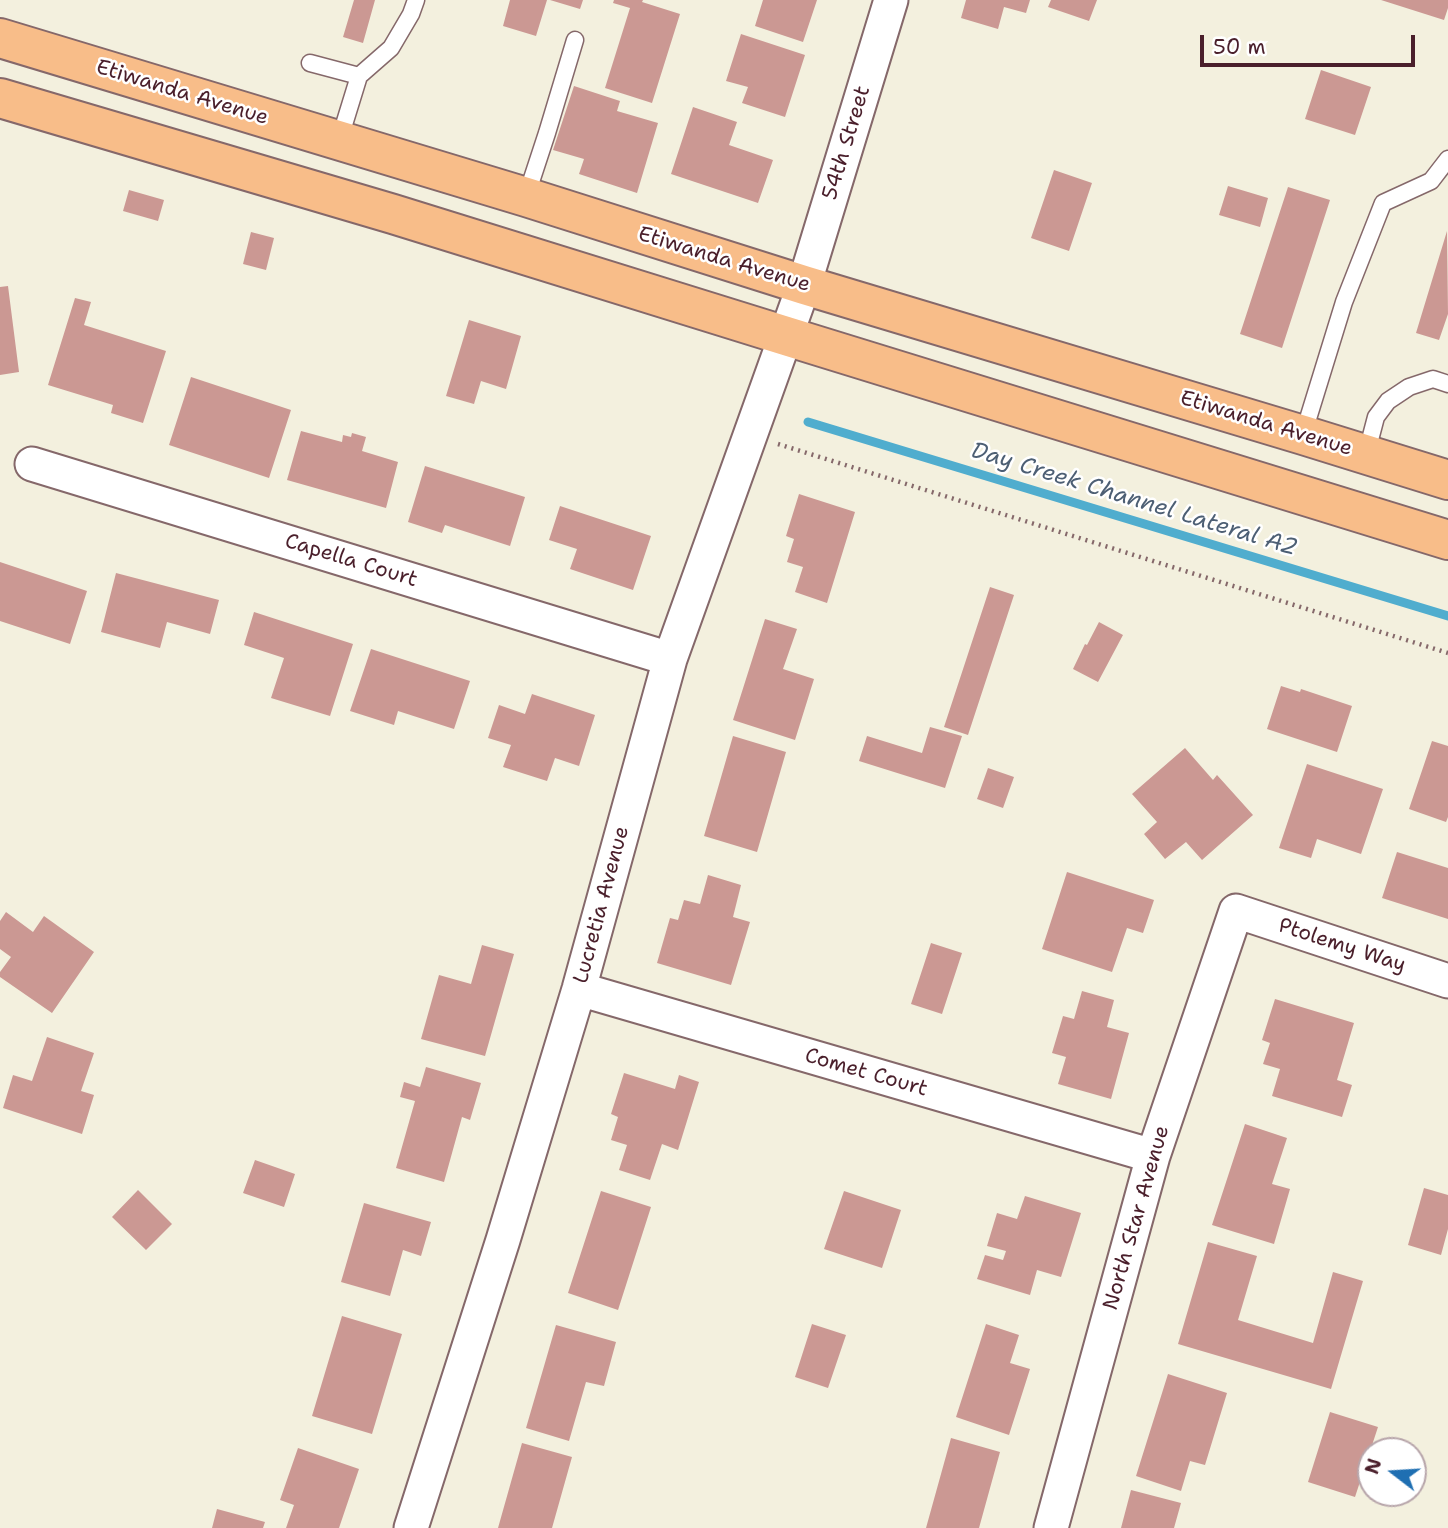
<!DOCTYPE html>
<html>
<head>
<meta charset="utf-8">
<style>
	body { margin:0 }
	#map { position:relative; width:1448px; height:1528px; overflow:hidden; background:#f3f0de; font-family:"Shantell Sans",sans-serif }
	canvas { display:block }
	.north { position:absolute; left:1357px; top:1437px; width:70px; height:70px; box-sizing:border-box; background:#fff; border:2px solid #b7a5aa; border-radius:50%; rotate:287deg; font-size:19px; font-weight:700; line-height:28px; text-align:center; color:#4a1f2b }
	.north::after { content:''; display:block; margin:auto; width:24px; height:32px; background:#1f6fb2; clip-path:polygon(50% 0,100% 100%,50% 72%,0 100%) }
	.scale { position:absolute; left:1200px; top:35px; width:215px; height:32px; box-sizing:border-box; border:4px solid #4a1f2b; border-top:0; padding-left:9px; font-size:21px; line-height:24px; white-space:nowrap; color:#4a1f2b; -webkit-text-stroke:5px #fff; paint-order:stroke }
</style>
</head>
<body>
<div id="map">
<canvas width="1448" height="1528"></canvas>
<div class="north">N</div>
<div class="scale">50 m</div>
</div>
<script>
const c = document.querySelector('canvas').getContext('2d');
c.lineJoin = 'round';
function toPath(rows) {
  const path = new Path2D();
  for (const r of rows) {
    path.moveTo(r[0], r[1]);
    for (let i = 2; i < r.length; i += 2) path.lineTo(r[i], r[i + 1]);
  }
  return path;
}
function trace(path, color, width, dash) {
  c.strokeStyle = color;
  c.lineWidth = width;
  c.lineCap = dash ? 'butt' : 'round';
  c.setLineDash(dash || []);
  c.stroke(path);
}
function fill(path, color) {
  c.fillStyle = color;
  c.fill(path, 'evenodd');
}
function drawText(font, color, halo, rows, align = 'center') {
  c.font = font + ' "Shantell Sans",sans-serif';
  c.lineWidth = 5;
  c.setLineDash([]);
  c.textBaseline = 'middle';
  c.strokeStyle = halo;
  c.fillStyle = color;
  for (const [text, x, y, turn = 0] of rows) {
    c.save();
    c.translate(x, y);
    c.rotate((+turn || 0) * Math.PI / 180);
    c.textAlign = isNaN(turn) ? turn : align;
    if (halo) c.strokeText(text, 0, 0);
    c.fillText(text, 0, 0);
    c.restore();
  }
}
trace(toPath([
	[808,422,1448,616]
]), '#50adce', 9);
fill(toPath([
	[354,0,375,0,363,43,343,37],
	[510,0,547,0,536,36,503,26],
	[550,0,583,0,580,9],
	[614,0,643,0,642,2,680,14,652,103,605,88,630,8,613,3],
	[763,0,817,0,803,42,755,26],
	[966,0,1030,0,1026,13,1004,7,998,29,961,18],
	[1051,0,1097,0,1089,21,1048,7],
	[1381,0,1448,0,1448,8,1444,20],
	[741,34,805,55,785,117,742,103,748,87,726,81],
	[1321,70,1371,87,1355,135,1305,119],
	[574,86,620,101,617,111,658,123,637,193,579,174,584,159,553,150],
	[693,107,737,122,729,145,773,160,758,203,671,174],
	[1054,170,1092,183,1069,251,1031,238],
	[1228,186,1268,198,1260,227,1219,215],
	[1288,187,1330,200,1282,348,1240,334],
	[129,190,164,200,158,221,123,211],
	[1447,231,1448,314,1439,340,1416,333],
	[251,232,274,238,266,270,243,264],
	[8,286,19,372,0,375,0,287],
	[75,298,91,302,84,325,166,351,143,423,111,413,113,405,48,385],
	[469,320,521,336,506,389,481,381,474,404,446,396],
	[191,377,291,410,269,478,169,445],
	[301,431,342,442,343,435,351,437,352,433,366,437,362,451,398,462,386,508,287,480],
	[425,466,525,497,510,546,445,525,442,533,408,522],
	[799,494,855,512,827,603,795,592,803,567,787,562,794,539,786,536],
	[560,506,651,536,633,590,570,569,577,549,549,540],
	[0,562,87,591,70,644,0,621],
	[116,573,219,600,210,634,167,622,160,648,101,632],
	[990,587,1014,595,968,735,944,727],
	[254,612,353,644,330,716,271,698,284,658,244,645],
	[765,619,797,629,783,669,814,679,795,740,733,720],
	[1099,622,1123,635,1098,682,1073,669,1085,644,1087,645],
	[371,649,470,681,454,729,398,711,394,725,350,711],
	[1281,686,1300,692,1301,689,1352,706,1337,752,1267,729],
	[532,694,595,715,579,766,555,758,547,781,503,767,511,745,488,738,499,705,525,714],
	[930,727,962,736,945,788,859,761,867,736,922,753],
	[733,736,786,752,757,852,704,836],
	[1432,741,1448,746,1448,817,1446,822,1409,809],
	[1185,748,1213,780,1217,775,1253,815,1202,860,1186,842,1165,859,1144,834,1157,822,1132,794],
	[1307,764,1383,789,1361,854,1317,839,1311,858,1279,848],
	[988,768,1014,777,1003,808,977,799],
	[1397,852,1448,868,1448,919,1382,898],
	[1067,872,1154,900,1143,933,1127,928,1112,972,1042,949],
	[708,875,741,885,733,917,750,922,731,985,657,963,670,918,678,920,684,900,700,904],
	[6,912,33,932,44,916,94,952,52,1013,0,977,0,972,11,957,0,949,0,921],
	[931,943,962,953,942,1014,911,1004],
	[482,945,514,954,485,1056,421,1039,439,975,471,984],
	[1082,991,1114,1000,1107,1027,1129,1033,1111,1099,1058,1084,1066,1057,1052,1053,1063,1016,1074,1019],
	[1275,999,1354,1023,1337,1080,1352,1085,1342,1117,1272,1096,1280,1069,1263,1064,1270,1043,1262,1040],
	[47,1037,94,1053,81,1091,94,1095,82,1134,3,1108,13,1075,32,1081],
	[426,1067,481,1083,470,1120,462,1117,444,1182,396,1168,415,1101,400,1097,404,1082,420,1087],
	[624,1073,675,1089,679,1075,699,1082,678,1150,662,1144,650,1180,619,1170,627,1145,611,1140,618,1117,611,1114],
	[1245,1124,1287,1138,1272,1184,1290,1189,1274,1244,1212,1225],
	[255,1160,295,1174,284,1207,243,1193],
	[1424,1188,1448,1195,1448,1229,1441,1255,1408,1245],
	[138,1190,172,1224,146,1250,112,1217],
	[601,1191,651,1207,618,1310,568,1293],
	[844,1191,901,1210,882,1268,824,1249],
	[1025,1196,1081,1213,1061,1277,1037,1270,1030,1295,977,1279,985,1255,1003,1260,1006,1251,987,1246,997,1213,1017,1219],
	[364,1203,431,1222,421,1256,403,1250,390,1296,341,1282],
	[1208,1242,1257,1256,1238,1320,1313,1343,1333,1272,1363,1281,1331,1389,1178,1344],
	[342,1316,402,1334,372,1434,312,1416],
	[812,1324,846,1335,828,1388,795,1377],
	[986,1324,1019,1335,1010,1363,1030,1369,1009,1435,956,1417],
	[556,1325,616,1342,604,1386,586,1382,569,1441,526,1428],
	[1168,1374,1227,1393,1205,1465,1190,1461,1181,1491,1136,1476],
	[1330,1412,1378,1427,1355,1497,1308,1482],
	[951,1438,1000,1452,979,1528,926,1528],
	[522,1443,572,1457,552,1528,498,1528],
	[298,1448,359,1469,339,1528,286,1528,294,1505,280,1500],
	[1131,1490,1181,1503,1174,1528,1121,1528],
	[217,1509,265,1522,263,1528,212,1528]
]), '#cb9893');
const service = toPath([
	[310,63,359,76,339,141],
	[359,76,391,48,411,14,416,0],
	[526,197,547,133,575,40],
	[1303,435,1344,302,1383,203,1431,181,1448,159],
	[1366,455,1376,417,1388,401,1409,387,1433,379,1448,384]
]);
const minor = toPath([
	[32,464,670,659],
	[579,989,1153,1156],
	[411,1528,503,1240,579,989,670,659,804,285,891,0],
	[1051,1528,1153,1156,1236,911,1448,981]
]);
const primary = toPath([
	[0,38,526,197,804,285,1303,435,1448,480],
	[0,98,393,214,786,336,1448,540]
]);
trace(service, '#85686a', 19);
trace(minor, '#85686a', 37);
trace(primary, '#85686a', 42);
trace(toPath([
	[778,444,1448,653]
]), '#85686a', 4.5, [2, 5]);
trace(service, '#fff', 16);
trace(minor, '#fff', 33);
trace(primary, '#f8bd89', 38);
drawText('21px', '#4a1f2b', '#fff', [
	["Etiwanda Avenue",182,93,17],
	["54th Street",847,143,-73],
	["Etiwanda Avenue",724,260,17],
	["Etiwanda Avenue",1266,424,17],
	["Capella Court",351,561,17],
	["Lucretia Avenue",602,905,-75],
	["Ptolemy Way",1342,946,18],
	["Comet Court",866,1073,16],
	["North Star Avenue",1137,1218,-74]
]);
drawText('italic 23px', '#4d5f74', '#fff', [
	["Day Creek Channel Lateral A2",1134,500,17]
]);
</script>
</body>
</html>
